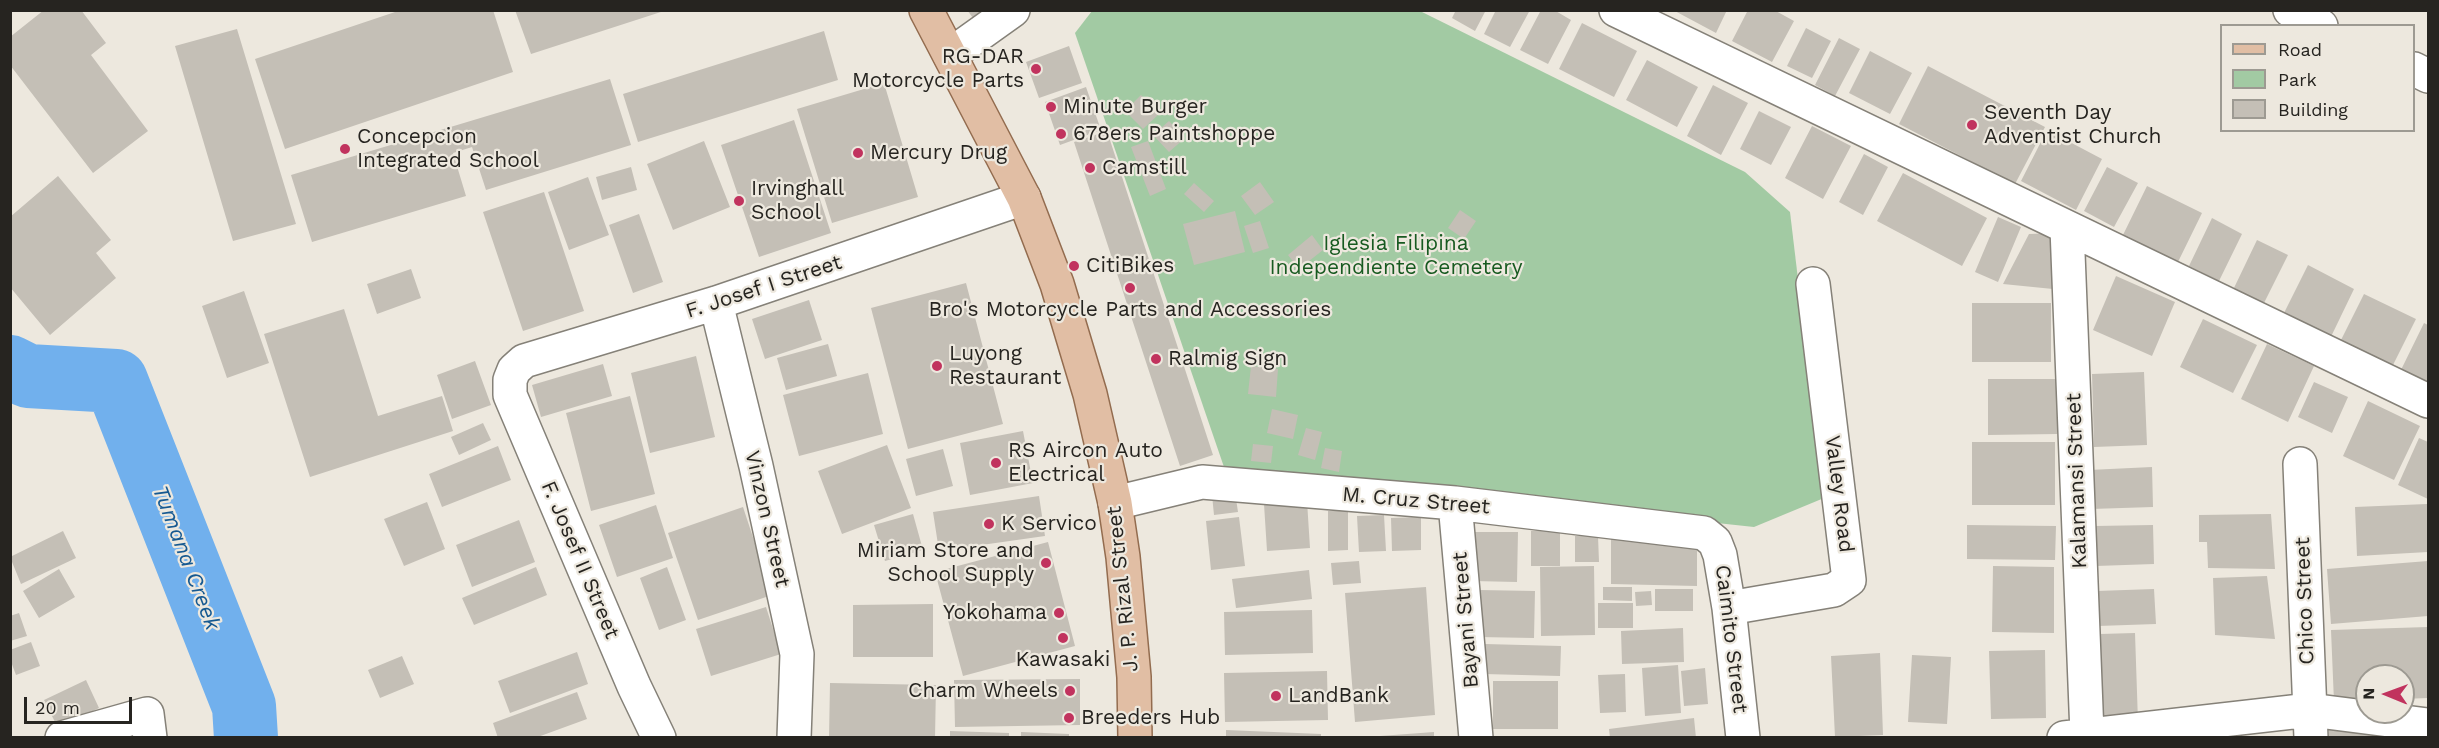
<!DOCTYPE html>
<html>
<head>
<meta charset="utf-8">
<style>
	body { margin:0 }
	#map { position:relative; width:2439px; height:748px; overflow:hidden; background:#ede8de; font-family:"Work Sans",sans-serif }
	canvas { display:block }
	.frame { position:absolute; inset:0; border:12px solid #262420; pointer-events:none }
	.legend { position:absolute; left:2220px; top:24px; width:195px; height:108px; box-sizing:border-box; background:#ede8de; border:2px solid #9d9a92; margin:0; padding:8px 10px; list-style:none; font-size:18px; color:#262420 }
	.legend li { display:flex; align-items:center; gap:12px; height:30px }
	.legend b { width:30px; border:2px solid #9d9a92 }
	.north { position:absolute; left:2355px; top:664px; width:60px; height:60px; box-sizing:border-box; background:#ede8de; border:2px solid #9d9a92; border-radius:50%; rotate:271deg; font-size:16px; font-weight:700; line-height:24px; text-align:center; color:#262420 }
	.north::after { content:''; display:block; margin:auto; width:21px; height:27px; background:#c1335e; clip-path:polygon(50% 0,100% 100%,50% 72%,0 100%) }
	.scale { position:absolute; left:24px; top:697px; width:108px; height:27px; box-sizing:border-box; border:3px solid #262420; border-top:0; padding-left:8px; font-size:18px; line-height:21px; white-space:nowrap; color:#262420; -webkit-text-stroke:4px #ede8de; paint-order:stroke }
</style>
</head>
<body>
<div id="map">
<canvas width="2439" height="748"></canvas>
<div class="frame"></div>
<ul class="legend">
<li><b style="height:8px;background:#e1bea4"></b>Road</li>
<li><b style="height:16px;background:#a2caa3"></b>Park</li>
<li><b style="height:16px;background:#c4bfb6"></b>Building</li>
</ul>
<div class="north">N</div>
<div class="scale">20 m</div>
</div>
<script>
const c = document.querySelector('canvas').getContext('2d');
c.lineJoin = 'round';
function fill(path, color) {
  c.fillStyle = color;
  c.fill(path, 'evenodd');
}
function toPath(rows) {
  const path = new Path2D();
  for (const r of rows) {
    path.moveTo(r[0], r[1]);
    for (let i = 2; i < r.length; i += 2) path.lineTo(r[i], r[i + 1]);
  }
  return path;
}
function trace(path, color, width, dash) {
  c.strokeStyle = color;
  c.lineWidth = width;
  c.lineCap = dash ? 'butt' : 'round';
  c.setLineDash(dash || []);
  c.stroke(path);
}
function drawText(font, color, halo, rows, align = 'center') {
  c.font = font + ' "Work Sans",sans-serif';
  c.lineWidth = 4.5;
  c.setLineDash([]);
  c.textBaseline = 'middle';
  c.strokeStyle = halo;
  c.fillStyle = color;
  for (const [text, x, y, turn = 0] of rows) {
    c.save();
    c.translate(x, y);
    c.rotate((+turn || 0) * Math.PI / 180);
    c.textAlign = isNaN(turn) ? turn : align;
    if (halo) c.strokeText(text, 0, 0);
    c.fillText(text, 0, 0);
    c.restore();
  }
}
fill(toPath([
	[1092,11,1420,11,1745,172,1790,212,1824,498,1754,527,1225,470,1075,33]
]), '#a2caa3');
trace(toPath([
	[10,367,28,376,116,381,244,706,246,738]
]), '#71b0ed', 64);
fill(toPath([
	[44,10,81,10,106,43,91,55,148,131,93,173,10,65,10,37],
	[401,10,493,10,513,72,285,149,255,59],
	[515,10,664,10,664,11,531,54],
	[967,10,983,10,973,18],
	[1456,10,1486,10,1475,31,1452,18],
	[1496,10,1530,10,1510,47,1484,34],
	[1541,10,1554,10,1571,20,1548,64,1520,50],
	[1673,10,1727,10,1716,33],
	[1748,10,1774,10,1794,21,1772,62,1732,41],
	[1582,23,1637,51,1614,97,1559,69],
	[1806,28,1831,41,1812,78,1787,66],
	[237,29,296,224,233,241,175,46],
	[824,31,838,80,638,142,623,94],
	[1839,38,1860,49,1835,96,1815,85],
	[1069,46,1082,83,1039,98,1026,62],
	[1870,51,1912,73,1890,114,1849,93],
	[1647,60,1698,87,1677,127,1626,100],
	[1928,66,2045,127,2015,184,1899,124],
	[610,79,631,145,486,190,472,147,453,153,466,196,312,242,291,175],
	[884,83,918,197,832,223,797,109],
	[1713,85,1748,103,1721,155,1687,136],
	[1086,87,1101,130,1060,145,1045,102],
	[1141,95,1159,114,1143,129,1125,111],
	[1759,111,1791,127,1771,165,1740,149],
	[794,120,831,233,759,257,721,145],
	[1169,121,1185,138,1169,152,1153,135],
	[1812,126,1851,146,1823,199,1785,178],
	[2047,130,2102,159,2076,210,2021,181],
	[1107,131,1213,455,1180,466,1074,142],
	[704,141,730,207,673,230,647,164],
	[1148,141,1166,189,1150,196,1131,147],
	[1864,154,1888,167,1863,215,1839,202],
	[631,167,637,190,602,200,596,177],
	[2107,167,2138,183,2114,227,2084,211],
	[1903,173,1987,218,1962,266,1877,221],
	[58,176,111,240,96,253,116,278,50,335,10,287,10,217],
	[588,177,609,235,569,250,548,192],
	[1260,182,1274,202,1255,215,1241,196],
	[1194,183,1214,201,1204,212,1184,194],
	[2147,186,2202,213,2177,264,2122,237],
	[544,192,584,311,523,331,483,212],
	[1460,210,1476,221,1464,239,1448,228],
	[1235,211,1245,252,1194,265,1183,224],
	[639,214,663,282,633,293,609,225],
	[1998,217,2021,227,1998,282,1975,272],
	[2212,218,2242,234,2219,281,2189,266],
	[1260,221,1269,248,1253,253,1244,226],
	[2058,233,2053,289,2003,284,2029,234],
	[1312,235,1323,250,1299,269,1288,255],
	[2257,240,2288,255,2263,305,2233,290],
	[2308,265,2354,289,2327,345,2280,321],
	[411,269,421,298,377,314,367,284],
	[2116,276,2175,302,2152,356,2093,330],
	[966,283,1003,424,908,449,871,308],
	[244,291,269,363,227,378,202,306],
	[2364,294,2416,319,2390,371,2338,346],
	[809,300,822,340,765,359,752,319],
	[1972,303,2051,303,2051,362,1972,362],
	[344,309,378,416,442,396,453,431,310,477,264,334],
	[2203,319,2257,345,2233,393,2180,367],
	[2424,323,2428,325,2428,387,2398,376],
	[828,344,837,376,786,390,777,358],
	[2267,344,2314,366,2288,422,2241,399],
	[696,356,715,437,650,453,631,373],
	[475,361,491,405,452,419,437,375],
	[603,364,612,396,541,417,532,385],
	[1251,366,1278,369,1276,397,1248,394],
	[2144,372,2147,445,2094,447,2092,374],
	[868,373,883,434,799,456,783,395],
	[1988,379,2057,379,2057,434,1988,435],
	[2314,382,2348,397,2332,433,2298,417],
	[630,396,655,494,591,511,566,413],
	[2368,401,2420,426,2394,480,2343,456],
	[1272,409,1298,415,1293,439,1267,433],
	[483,423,491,440,459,455,451,437],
	[1306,428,1322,432,1315,460,1298,455],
	[1023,431,1033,483,970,495,960,443],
	[2419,438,2428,442,2428,499,2398,485],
	[1972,442,2055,442,2055,505,1972,505],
	[1253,444,1273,446,1271,463,1251,461],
	[887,445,911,508,842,534,818,471],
	[498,446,511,480,442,507,429,474],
	[1325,448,1342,451,1339,472,1321,468],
	[943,449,953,486,916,496,906,459],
	[2152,467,2153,507,2091,509,2089,470],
	[1235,492,1238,512,1214,515,1212,495],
	[1039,496,1045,536,939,551,933,512],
	[1307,501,1310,548,1267,551,1264,504],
	[427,502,445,549,404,566,384,519],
	[2427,504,2428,552,2357,556,2355,507],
	[656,505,673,558,617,577,599,525],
	[743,507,772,595,698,620,668,533],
	[1328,511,1348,511,1348,550,1328,551],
	[913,514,923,550,885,561,874,525],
	[2271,514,2275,569,2208,568,2207,542,2199,542,2199,515],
	[1384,515,1386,551,1359,552,1357,516],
	[1239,517,1245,566,1211,570,1206,521],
	[1421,517,1421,550,1392,551,1391,518],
	[519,520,535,562,472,587,456,545],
	[1967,525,2056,526,2055,560,1967,559],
	[2153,525,2154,564,2096,566,2095,526],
	[63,531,76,558,21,584,10,557],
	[1531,531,1560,531,1560,566,1531,566],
	[1473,532,1518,532,1517,582,1473,581],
	[1575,536,1598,536,1599,562,1575,562],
	[1611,539,1697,541,1697,586,1611,584],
	[1048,542,1075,646,963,676,935,572],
	[1359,561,1361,583,1333,585,1331,563],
	[2428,561,2428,616,2331,624,2327,569],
	[1594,566,1595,635,1541,636,1540,567],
	[1993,566,2054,567,2054,633,1992,632],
	[536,567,547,595,474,625,462,598],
	[667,567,686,620,659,630,640,578],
	[59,569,75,597,39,618,23,591],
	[1309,570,1312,599,1236,608,1232,579],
	[2267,576,2275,639,2215,635,2213,578],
	[1426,587,1435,715,1355,722,1345,593],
	[1603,587,1632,587,1632,601,1603,600],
	[1655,589,1693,589,1693,611,1655,611],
	[2154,589,2156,624,2098,626,2097,591],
	[1479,590,1535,591,1534,638,1478,637],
	[1651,591,1652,605,1636,606,1635,592],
	[1598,603,1633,603,1633,628,1598,628],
	[933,604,933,657,853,657,853,605],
	[766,607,781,654,711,676,696,629],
	[1312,610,1313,653,1225,655,1224,612],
	[19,613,27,636,10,641,10,616],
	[2428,627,2428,698,2403,699,2403,676,2367,676,2367,701,2334,702,2331,630],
	[1683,628,1684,662,1622,664,1621,631],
	[2135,633,2138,722,2102,724,2100,634],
	[31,642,40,666,16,675,10,659,10,650],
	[1485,644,1561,646,1560,676,1484,674],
	[2045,650,2046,718,1991,719,1989,651],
	[577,652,588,684,510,713,498,681],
	[1880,653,1883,735,1835,737,1831,656],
	[1912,655,1951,657,1947,724,1908,722],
	[402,656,414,684,380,698,368,670],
	[1678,665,1681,713,1645,716,1642,668],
	[1705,668,1708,704,1684,706,1681,671],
	[1327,671,1328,720,1225,722,1224,673],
	[1625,674,1626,712,1600,713,1598,675],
	[1080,679,1080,725,955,727,954,680],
	[86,680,99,708,58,728,44,700],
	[1493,681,1558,681,1558,729,1493,729],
	[830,683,936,685,935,738,829,738],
	[577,692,587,719,535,738,498,738,493,723],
	[1694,718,1696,738,1610,738,1609,729],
	[2329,729,2400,738,2329,738],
	[1226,730,1321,734,1321,738,1226,738],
	[950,731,1009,733,1009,738,950,738],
	[1021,732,1069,734,1069,738,1021,738],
	[1434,732,1434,738,1380,738,1380,736]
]), '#c4bfb6');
const minor = toPath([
	[1616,10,2428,401],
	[2290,10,2321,26],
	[950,55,1013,10],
	[2414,69,2428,76],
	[2067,228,2087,734],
	[716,303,756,466,797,654,794,738],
	[2300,464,2311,738],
	[1115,503,1202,482,1455,503,1704,533,1715,542,1720,555,1729,608,1743,738],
	[1455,503,1476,738],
	[1729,608,1834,590,1849,580,1813,284],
	[62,738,147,714,150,738],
	[659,738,634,686,510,395,510,380,514,370,524,361,716,303,1024,198],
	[2064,738,2310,710,2428,725]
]);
const major = toPath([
	[926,10,1024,198,1057,284,1090,394,1115,503,1123,557,1134,677,1135,738]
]);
trace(minor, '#858178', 36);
trace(major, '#936c4f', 36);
trace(minor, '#fff', 33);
trace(major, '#e1bea4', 33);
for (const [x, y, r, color] of [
	[1036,69,6,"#c1335e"],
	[1051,107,6,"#c1335e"],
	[1972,125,6,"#c1335e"],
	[1061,134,6,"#c1335e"],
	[345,149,6,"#c1335e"],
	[858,153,6,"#c1335e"],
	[1090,168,6,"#c1335e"],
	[739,201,6,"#c1335e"],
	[1074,266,6,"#c1335e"],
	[1130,288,6,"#c1335e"],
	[1156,359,6,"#c1335e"],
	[937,366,6,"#c1335e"],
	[996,463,6,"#c1335e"],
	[989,524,6,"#c1335e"],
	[1046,563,6,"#c1335e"],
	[1059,613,6,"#c1335e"],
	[1063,638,6,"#c1335e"],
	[1070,691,6,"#c1335e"],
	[1276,696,6,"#c1335e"],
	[1069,718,6,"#c1335e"]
]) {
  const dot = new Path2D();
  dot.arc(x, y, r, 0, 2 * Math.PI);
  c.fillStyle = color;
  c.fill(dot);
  trace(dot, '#ede8de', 2);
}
drawText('21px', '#262420', '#ede8de', [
	["RG-DAR",1024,57,"right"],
	["Motorcycle Parts",1024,81,"right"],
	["Minute Burger",1063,107],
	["Seventh Day",1984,113],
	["Adventist Church",1984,137],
	["678ers Paintshoppe",1073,134],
	["Concepcion",357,137],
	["Integrated School",357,161],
	["Mercury Drug",870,153],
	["Camstill",1102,168],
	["Irvinghall",751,189],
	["School",751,213],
	["CitiBikes",1086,266],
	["Bro's Motorcycle Parts and Accessories",1130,310,"center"],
	["Luyong",949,354],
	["Restaurant",949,378],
	["Ralmig Sign",1168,359],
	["RS Aircon Auto",1008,451],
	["Electrical",1008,475],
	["K Servico",1001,524],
	["Miriam Store and",1034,551,"right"],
	["School Supply",1034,575,"right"],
	["Yokohama",1047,613,"right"],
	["Kawasaki",1063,660,"center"],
	["Charm Wheels",1058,691,"right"],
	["LandBank",1288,696],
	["Breeders Hub",1081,718]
], 'left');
drawText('21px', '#175a20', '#ede8de', [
	["Iglesia Filipina",1396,244],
	["Independiente Cemetery",1396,268]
]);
drawText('21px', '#262420', '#ede8de', [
	["F. Josef I Street",764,287,-18],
	["Kalamansi Street",2077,481,-92],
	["Valley Road",1839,494,83],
	["M. Cruz Street",1416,501,5],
	["Vinzon Street",767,519,77],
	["F. Josef II Street",580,560,67],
	["J. P. Rizal Street",1123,589,-96],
	["Chico Street",2305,601,-92],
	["Bayani Street",1466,620,-95],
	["Caimito Street",1731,639,83]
]);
drawText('italic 22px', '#165991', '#ede8de', [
	["Tumana Creek",186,558,69]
]);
</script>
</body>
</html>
